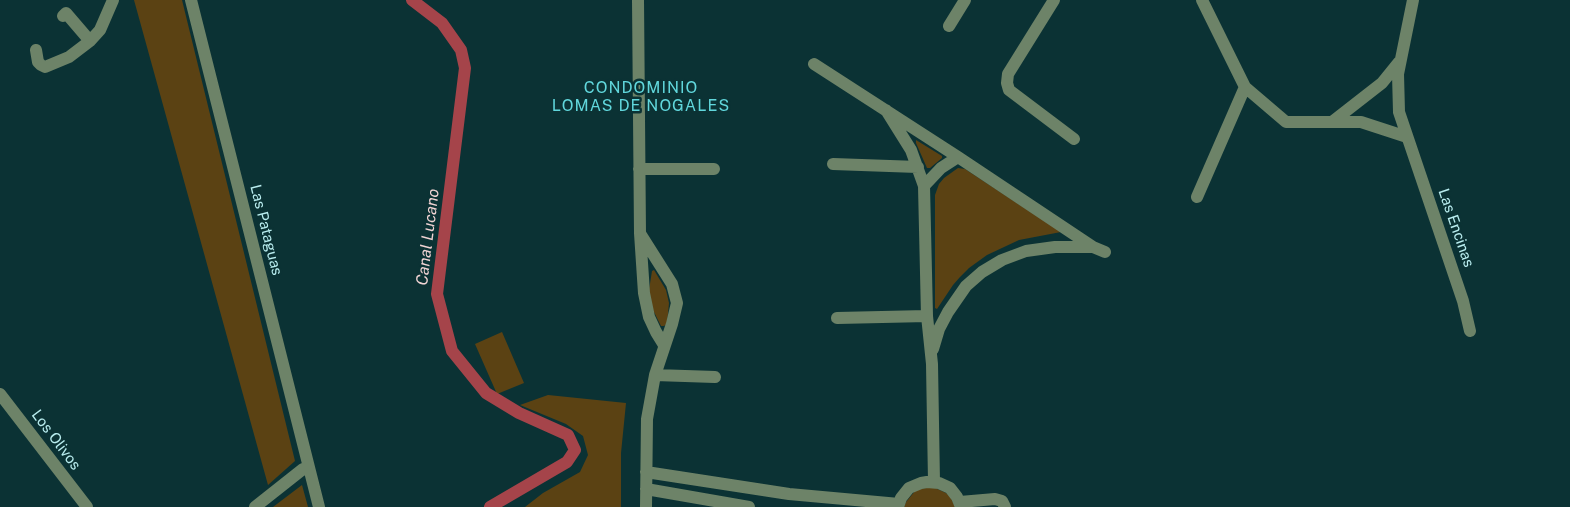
<!DOCTYPE html>
<html>
<head>
<meta charset="utf-8">
<style>
	body { margin:0 }
	canvas { display:block; background:#0b3234 }
</style>
</head>
<body>
<canvas width="1570" height="507"></canvas>
<script>
const c = document.querySelector('canvas').getContext('2d');
c.lineJoin = 'round';
function fill(path, color) {
  c.fillStyle = color;
  c.fill(path, 'evenodd');
}
function toPath(rows) {
  const path = new Path2D();
  for (const r of rows) {
    path.moveTo(r[0], r[1]);
    for (let i = 2; i < r.length; i += 2) path.lineTo(r[i], r[i + 1]);
  }
  return path;
}
function trace(path, color, width, dash) {
  c.strokeStyle = color;
  c.lineWidth = width;
  c.lineCap = dash ? 'butt' : 'round';
  c.setLineDash(dash || []);
  c.stroke(path);
}
function drawText(font, color, halo, rows, align = 'center') {
  c.font = font + ' "Public Sans",sans-serif';
  c.lineWidth = 5;
  c.setLineDash([]);
  c.textBaseline = 'middle';
  c.strokeStyle = halo;
  c.fillStyle = color;
  for (const [text, x, y, turn = 0] of rows) {
    c.save();
    c.translate(x, y);
    c.rotate((+turn || 0) * Math.PI / 180);
    c.textAlign = isNaN(turn) ? turn : align;
    if (halo) c.strokeText(text, 0, 0);
    c.fillText(text, 0, 0);
    c.restore();
  }
}
fill(toPath([
	[134,0,182,0,295,461,268,485],
	[916,140,942,156,942,158,930,168,927,168,916,143],
	[958,168,965,169,1061,232,1019,240,987,255,969,268,960,277,953,285,937,309,935,308,935,195,939,184,944,178],
	[654,270,666,290,669,303,667,324,664,326,661,326,653,310,649,290,652,271],
	[502,332,524,383,497,394,475,344],
	[548,395,626,403,621,453,621,507,525,507,543,493,580,472,588,455,583,436,566,424,520,405],
	[302,485,308,507,273,507],
	[933,487,946,493,950,496,955,507,904,507,906,502,915,491,919,489]
]), '#5b4213');
trace(toPath([
	[412,0,442,23,461,50,465,68,437,294,452,351,486,393,519,413,568,435,575,450,567,462,490,507]
]), '#a5444a', 12);
trace(toPath([
	[191,0,319,507],
	[638,0,640,233,644,293,649,317,656,332,664,345],
	[1054,0,1008,74,1007,83,1009,90,1074,139],
	[1202,0,1245,87,1286,122,1361,122,1407,137],
	[1413,0,1398,74,1399,112,1463,301,1470,331],
	[63,16,66,13,90,41],
	[949,26,965,0],
	[36,50,38,62,41,65,45,67,69,57,90,41,100,30,113,0],
	[814,64,958,157,1093,247,1105,252],
	[886,110,911,150,924,186,927,316,932,364,934,482],
	[1332,122,1382,83,1399,62],
	[833,164,918,167],
	[639,169,714,169],
	[924,186,941,168,958,157],
	[1197,197,1245,87],
	[641,235,672,284,677,303,672,324,655,375,647,419,646,507],
	[837,318,927,316],
	[933,349,939,329,948,312,966,286,982,272,1002,260,1026,251,1055,247,1093,247],
	[655,375,715,377],
	[0,394,87,507],
	[646,472,789,494,899,504],
	[646,489,749,507],
	[960,502,995,499,1002,501,1005,507],
	[255,507,303,469,308,467],
	[898,507,901,498,909,488,921,483,927,482,939,483,950,488,957,497,961,507]
]), '#6d8368', 12);
drawText('15px', '#b9edef', '#0b3234', [
	["Las Encinas",1456,228,71],
	["Las Pataguas",266,230,76],
	["Los Olivos",56,440,53]
]);
c.letterSpacing = '1px';
drawText('16px', '#61d7dc', '#0b3234', [
	["CONDOMINIO",641,88],
	["LOMAS DE NOGALES",641,106]
]);
c.letterSpacing = '0px';
drawText('italic 16px', '#f0d4d4', '#0b3234', [
	["Canal Lucano",428,237,-83]
]);
</script>
</body>
</html>
